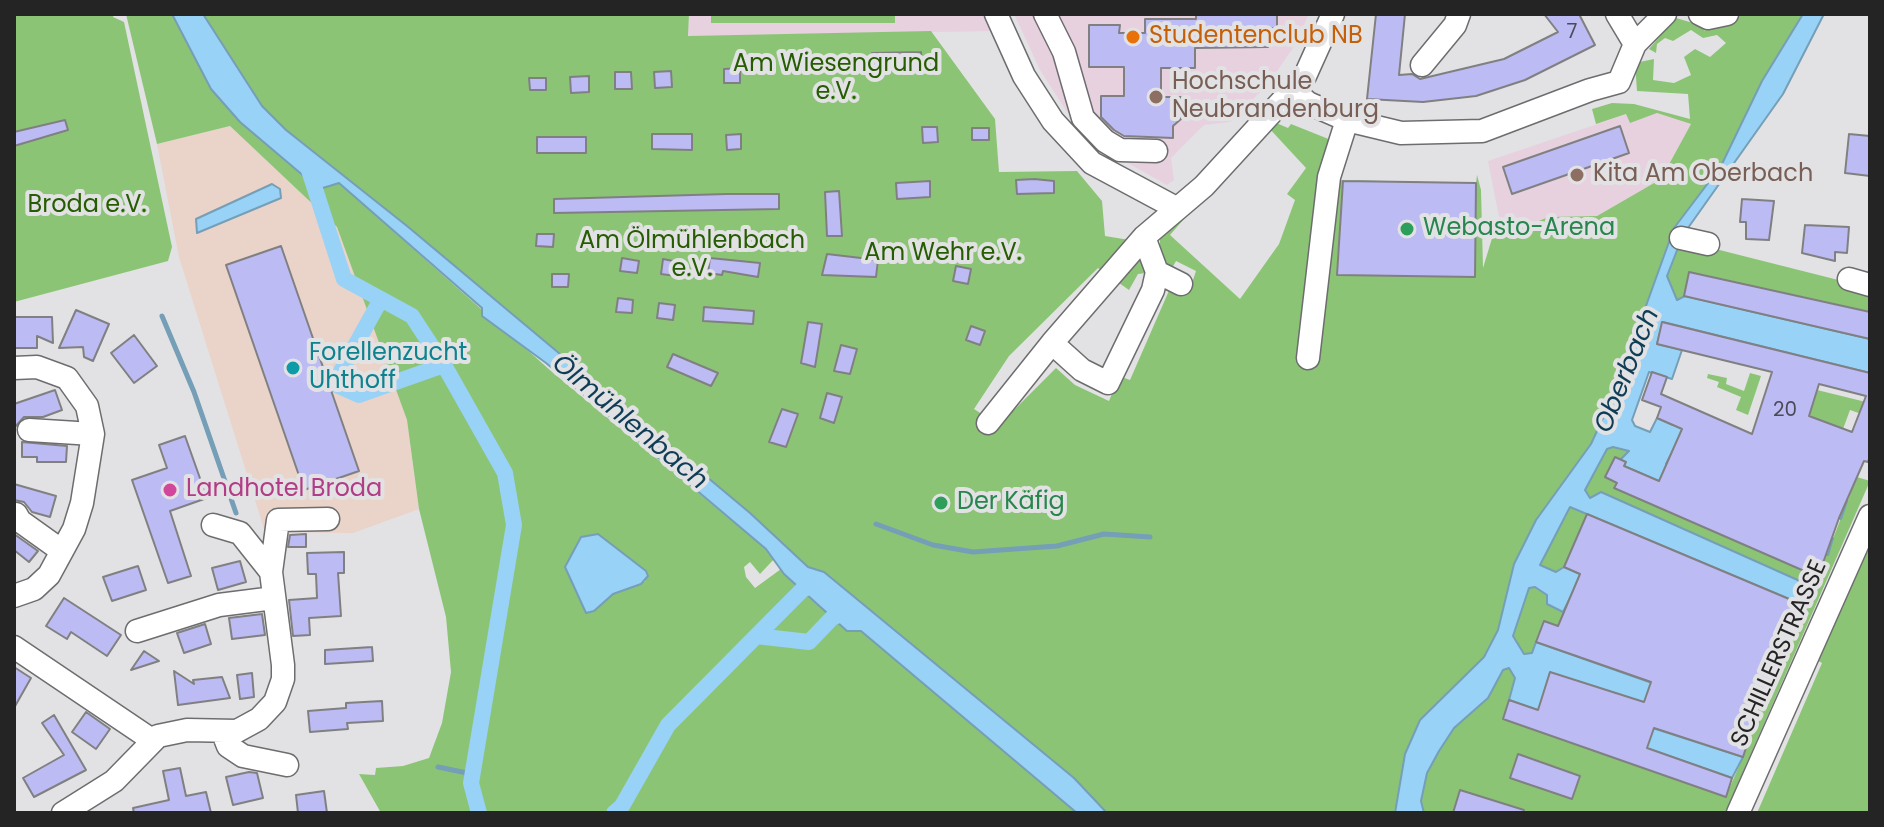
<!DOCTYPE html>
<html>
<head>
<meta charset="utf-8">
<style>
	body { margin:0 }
	#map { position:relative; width:1884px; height:827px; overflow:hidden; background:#e2e2e4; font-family:Poppins,sans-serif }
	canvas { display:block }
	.frame { position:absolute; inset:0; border:16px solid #242424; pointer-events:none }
</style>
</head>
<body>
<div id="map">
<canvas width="1884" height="827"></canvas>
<div class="frame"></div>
</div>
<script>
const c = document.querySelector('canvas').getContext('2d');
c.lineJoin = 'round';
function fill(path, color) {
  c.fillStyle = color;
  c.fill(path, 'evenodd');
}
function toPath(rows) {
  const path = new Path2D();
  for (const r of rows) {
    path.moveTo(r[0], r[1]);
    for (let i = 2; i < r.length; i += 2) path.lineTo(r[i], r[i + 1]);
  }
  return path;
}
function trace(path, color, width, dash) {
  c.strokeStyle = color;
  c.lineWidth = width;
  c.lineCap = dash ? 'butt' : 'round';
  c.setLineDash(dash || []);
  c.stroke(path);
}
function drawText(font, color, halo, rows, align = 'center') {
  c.font = font + ' Poppins,sans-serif';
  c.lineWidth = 8;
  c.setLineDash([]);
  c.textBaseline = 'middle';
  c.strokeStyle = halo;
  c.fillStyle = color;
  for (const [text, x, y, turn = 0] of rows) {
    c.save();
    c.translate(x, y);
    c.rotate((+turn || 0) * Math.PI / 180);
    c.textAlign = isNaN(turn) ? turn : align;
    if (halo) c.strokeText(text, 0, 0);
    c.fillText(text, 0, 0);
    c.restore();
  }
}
fill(toPath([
	[230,126,337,227,407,420,419,509,353,533,265,532,179,257,157,144]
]), '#ead3c8');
fill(toPath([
	[689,14,990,14,995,31,688,36],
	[1014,14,1309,14,1295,45,1269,83,1230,122,1204,125,1171,158,1174,180,1167,185,1117,157,1067,112,1040,70],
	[1657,113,1691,124,1661,179,1597,216,1548,217,1503,237,1488,161,1627,114,1630,122]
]), '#e7d1df');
fill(toPath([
	[14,14,114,14,113,17,124,22,172,247,168,261,14,302],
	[126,14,172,14,211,89,323,188,339,183,551,371,766,549,775,558,760,574,750,562,744,567,746,577,755,588,781,569,847,631,861,631,1077,813,381,813,359,774,375,775,376,768,403,766,429,758,442,723,451,672,446,617,419,509,407,420,337,227,230,126,157,144],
	[565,568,646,581,613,594,598,604,577,589],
	[203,14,689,14,688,36,931,31,995,119,999,172,1077,171,1102,201,1105,236,1160,245,1160,238,1190,212,1170,235,1240,299,1279,244,1295,200,1287,194,1306,168,1268,127,1274,122,1288,128,1291,124,1331,140,1339,180,1476,183,1477,175,1481,190,1483,268,1493,235,1501,230,1503,237,1548,217,1597,216,1661,179,1691,124,1657,113,1630,123,1626,114,1596,124,1592,109,1612,103,1634,104,1690,119,1688,94,1637,91,1635,63,1654,59,1653,80,1674,83,1691,75,1684,57,1695,49,1710,57,1726,43,1717,35,1703,38,1691,30,1673,41,1665,38,1657,44,1656,53,1649,49,1676,18,1700,25,1705,31,1708,18,1727,14,1803,14,1762,81,1721,166,1674,228,1615,392,1591,444,1536,520,1514,564,1498,630,1484,657,1420,720,1405,754,1395,813,1107,813,1074,778,824,572,808,567,750,513,407,226,286,130,262,106],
	[1176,261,1196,271,1189,292,1171,286,1130,380,1119,376,1109,401,1075,385,1056,368,999,425,974,409,1009,356,1098,268,1129,290,1138,274,1171,270],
	[711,14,895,14,895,23,711,23],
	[1680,240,1870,288,1870,312,1690,272,1685,296,1676,300,1667,276],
	[1750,373,1761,376,1748,415,1736,410,1741,397,1717,387,1719,382,1707,378,1708,374,1727,378,1726,384,1744,391],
	[1813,389,1870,403,1870,417,1850,410,1843,429,1801,432],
	[1613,447,1630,451,1620,460,1615,457,1605,476,1617,483,1615,487,1818,577,1857,477,1870,481,1725,813,1532,813,1460,790,1453,812,1424,813,1421,801,1427,773,1439,751,1454,728,1488,698,1504,669,1509,668,1515,678,1503,719,1726,796,1743,757,1761,697,1545,621,1533,653,1524,654,1513,636,1529,588,1534,587,1544,591,1563,611,1565,608,1767,693,1572,550,1564,567,1556,573,1540,565,1570,507,1587,514,1579,534,1801,604,1810,586,1602,492,1590,498,1585,490,1607,449],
	[1870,528,1870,813,1757,813,1822,663,1811,657]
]), '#8cc476');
const water = toPath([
	[172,14,203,14,262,106,286,130,407,226,750,513,808,567,824,572,1074,778,1107,813,1077,813,861,631,847,631,784,574,766,549,546,363,482,316,482,308,339,183,323,188,312,183,240,122,211,89,172,14],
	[1803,14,1824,14,1783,94,1683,235,1667,276,1677,300,1685,296,1870,339,1870,373,1663,322,1657,344,1682,350,1672,379,1649,372,1632,420,1635,426,1650,432,1657,418,1673,425,1674,422,1847,501,1841,519,1675,447,1666,464,1833,538,1828,555,1624,466,1625,462,1620,460,1629,451,1613,447,1607,449,1585,490,1590,498,1601,492,1811,586,1801,604,1570,507,1540,565,1556,572,1564,567,1781,662,1573,592,1563,612,1547,604,1547,595,1535,587,1529,588,1513,636,1524,654,1532,653,1536,642,1754,719,1750,737,1550,673,1544,693,1743,757,1732,778,1509,700,1515,678,1509,668,1503,670,1488,698,1454,728,1439,751,1427,773,1421,801,1424,813,1395,813,1405,754,1420,720,1484,657,1498,630,1514,564,1536,520,1591,444,1615,392,1674,228,1721,166,1762,81,1803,14],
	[272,184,280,189,281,198,197,233,196,219,272,184],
	[598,534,646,571,648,576,641,584,613,594,594,611,586,613,565,567,581,537,598,534]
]);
fill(water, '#98d2f6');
trace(water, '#759eb7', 2);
trace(toPath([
	[162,316,194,392,236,513],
	[876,524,933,545,973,552,1057,546,1104,534,1150,537],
	[438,767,472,774]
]), '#759eb7', 5);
trace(toPath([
	[307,164,344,279,412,316,444,365,505,473,514,525,471,783,479,813],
	[381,299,334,384,359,395,444,365],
	[756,636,809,642,832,618,848,611],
	[614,813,622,806,668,725,802,590,816,584]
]), '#98d2f6', 16);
const building = toPath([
	[1196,14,1277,14,1277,28,1272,28,1272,34,1268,34,1268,47,1195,48,1195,68,1161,68,1161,97,1181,97,1181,119,1173,126,1173,138,1124,136,1114,130,1101,117,1101,96,1124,96,1124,67,1089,67,1089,25,1120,25,1119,33,1145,33,1145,19,1196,19,1196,14],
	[1376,14,1405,14,1399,75,1412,74,1420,79,1504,59,1558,32,1544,14,1579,14,1595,45,1525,80,1476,96,1423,102,1367,99,1376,14],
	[921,52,922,66,873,69,872,53,921,52],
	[740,68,740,83,724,83,724,69,740,68],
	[671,71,672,87,655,88,654,72,671,71],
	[615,72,631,72,632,89,615,89,615,72],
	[589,76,589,92,571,93,570,77,589,76],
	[529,78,546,78,546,90,530,90,529,78],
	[65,120,68,130,14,146,14,132,65,120],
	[1620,126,1629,153,1512,194,1503,167,1620,126],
	[922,127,937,127,938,142,923,143,922,127],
	[972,128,989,128,989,140,972,140,972,128],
	[652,134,692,134,692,150,652,149,652,134],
	[741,134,741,149,727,150,726,135,741,134],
	[1849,134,1870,136,1870,176,1845,173,1849,134],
	[537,137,586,137,586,153,537,153,537,137],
	[1034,179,1054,181,1054,193,1017,194,1016,180,1034,179],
	[930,181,930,197,897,199,896,183,930,181],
	[1343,181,1476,183,1475,277,1337,275,1343,181],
	[839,191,842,236,827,236,825,192,839,191],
	[727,194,779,194,779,209,554,213,554,199,727,194],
	[1742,199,1774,201,1769,240,1746,239,1746,222,1740,222,1742,199],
	[1805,225,1849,227,1847,253,1835,252,1835,261,1802,253,1805,225],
	[537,234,554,234,553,247,536,246,537,234],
	[281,246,359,471,304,490,226,265,281,246],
	[827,254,878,260,876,277,822,275,827,254],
	[622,258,639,261,637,273,620,271,622,258],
	[710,258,760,263,758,277,723,271,722,275,708,273,710,258],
	[663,259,678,262,676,276,661,274,663,259],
	[956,266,971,269,968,284,953,281,956,266],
	[1689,272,1870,312,1870,339,1684,296,1689,272],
	[552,274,569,274,568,287,552,287,552,274],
	[618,298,633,300,632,313,616,312,618,298],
	[659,303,675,305,673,320,657,318,659,303],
	[704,307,754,311,753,324,703,321,704,307],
	[76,310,109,324,93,361,84,357,83,347,59,348,76,310],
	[14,317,52,317,53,343,37,336,37,348,14,348,14,317],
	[808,322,822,324,815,367,801,363,808,322],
	[1662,322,1870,373,1870,456,1868,462,1864,461,1839,518,1818,577,1614,488,1617,483,1605,477,1615,457,1626,462,1624,466,1659,481,1682,429,1657,418,1661,407,1642,400,1652,372,1667,377,1661,394,1752,434,1772,372,1657,344,1662,322],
	[1819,384,1866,396,1852,432,1809,416,1819,384],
	[971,326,985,331,980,345,966,340,971,326],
	[134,335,157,366,134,383,111,353,134,335],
	[841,345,857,349,850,374,834,371,841,345],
	[673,354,718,373,711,386,667,367,673,354],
	[55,390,62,410,43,417,24,417,14,428,14,404,55,390],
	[827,393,842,397,834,423,820,418,827,393],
	[782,409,798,414,786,447,769,442,782,409],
	[185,436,207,498,170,511,191,576,168,583,132,480,167,468,159,445,185,436],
	[22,442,67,446,66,462,37,462,37,457,22,457,22,442],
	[14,484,56,496,50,517,32,512,24,502,14,500,14,484],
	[1587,514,1801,604,1785,642,1789,644,1767,693,1764,692,1743,757,1654,728,1647,748,1732,778,1726,797,1503,719,1509,700,1538,710,1550,672,1644,702,1651,682,1536,642,1544,621,1558,626,1580,574,1564,567,1587,514],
	[14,534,38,551,29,562,14,550,14,534],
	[306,534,306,547,288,547,290,535,306,534],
	[344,552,344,573,338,573,341,616,309,618,310,635,293,636,289,600,317,598,316,574,308,574,307,553,344,552],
	[240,561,246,582,218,590,212,568,240,561],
	[138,566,146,590,112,601,103,577,138,566],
	[64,598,121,635,107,656,71,632,67,639,46,626,64,598],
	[262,614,265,635,232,639,229,618,262,614],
	[205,624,211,644,184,653,177,633,205,624],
	[372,647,373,661,325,664,325,650,372,647],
	[144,651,159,661,131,670,144,651],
	[14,667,31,678,14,708,14,667],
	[174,671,194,684,193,680,222,677,230,698,178,705,174,671],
	[252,673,254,697,240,699,237,675,252,673],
	[382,701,383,721,347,723,348,729,310,732,308,711,346,708,346,703,382,701],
	[86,712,110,729,96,749,72,732,86,712],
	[54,715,86,770,34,797,23,778,64,755,42,723,54,715],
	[1518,754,1580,776,1572,799,1510,778,1518,754],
	[180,768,186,796,206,792,211,813,134,813,133,808,169,800,163,771,180,768],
	[249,772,257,773,263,798,233,805,226,777,249,772],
	[1460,790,1524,810,1523,813,1453,813,1460,790],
	[324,791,327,813,298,813,296,795,324,791]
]);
fill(building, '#bcbbf3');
trace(building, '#808082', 2);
const minor = toPath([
	[996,14,1024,76,1053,121,1092,163,1176,208],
	[1045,14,1064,52,1083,118,1105,141,1120,150,1156,151],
	[1617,14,1635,44],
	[1700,14,1708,18,1727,14],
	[1422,65,1455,25,1459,14],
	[1293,90,1308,103,1347,120,1401,133,1482,131,1590,90,1619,82,1635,44,1665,14],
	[1144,237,1157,272,1153,290,1108,383,1082,370,1052,343,1144,237,1204,186,1305,76,1333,14],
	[1681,238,1708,244],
	[1157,272,1181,284],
	[1849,279,1870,285],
	[1308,358,1329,177,1347,120],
	[14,368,37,367,67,378,87,406,93,434,82,503,74,529,49,575,34,589,14,596],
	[988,423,1052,343],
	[29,430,93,434],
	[16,514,20,521,62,551],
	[271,572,278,520,328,519],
	[137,631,219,605,274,598],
	[14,647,152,740],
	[223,733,228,746,243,756,287,765],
	[63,813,114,781,158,736,187,730,237,731,259,719,275,702,283,679,283,665,271,572,240,533,213,525],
	[1738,813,1870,516]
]);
trace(minor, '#6d6d6f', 25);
trace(minor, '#fff', 22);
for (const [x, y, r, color] of [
	[1133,37,8,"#e8710a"],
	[1156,97,8,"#8d6e63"],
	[1577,175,8,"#8d6e63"],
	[1407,229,8,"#2e9e5b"],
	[293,368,8,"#0f9aa8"],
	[170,490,8,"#d1479c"],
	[941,503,8,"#2e9e5b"]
]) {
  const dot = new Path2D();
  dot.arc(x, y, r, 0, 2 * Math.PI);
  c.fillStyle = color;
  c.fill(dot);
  trace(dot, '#e2e2e4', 3);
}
drawText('20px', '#4a4a58', null, [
	["7",1572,33],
	["20",1785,411]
]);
drawText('24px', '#c56008', '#e2e2e4', [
	["Studentenclub NB",1149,37]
], 'left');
drawText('24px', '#265d02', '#e2e2e4', [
	["Am Wiesengrund",836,65],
	["e.V.",836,93],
	["Broda e.V.",87,206],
	["Am Ölmühlenbach",692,242],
	["e.V.",692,270],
	["Am Wehr e.V.",943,254]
]);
drawText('24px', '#785e54', '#e2e2e4', [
	["Hochschule",1172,83],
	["Neubrandenburg",1172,111],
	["Kita Am Oberbach",1593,175]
], 'left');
drawText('24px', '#27864d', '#e2e2e4', [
	["Webasto-Arena",1423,229],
	["Der Käfig",957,503]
], 'left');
drawText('24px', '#0d838f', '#e2e2e4', [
	["Forellenzucht",309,354],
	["Uhthoff",309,382]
], 'left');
drawText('24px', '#b23c85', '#e2e2e4', [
	["Landhotel Broda",186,490]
], 'left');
drawText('24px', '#242424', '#e2e2e4', [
	["SCHILLERSTRASSE",1780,654,-66]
]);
drawText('italic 26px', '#0f3d55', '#e2e2e4', [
	["Oberbach",1628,371,-68],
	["Ölmühlenbach",629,423,40]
]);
</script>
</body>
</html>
